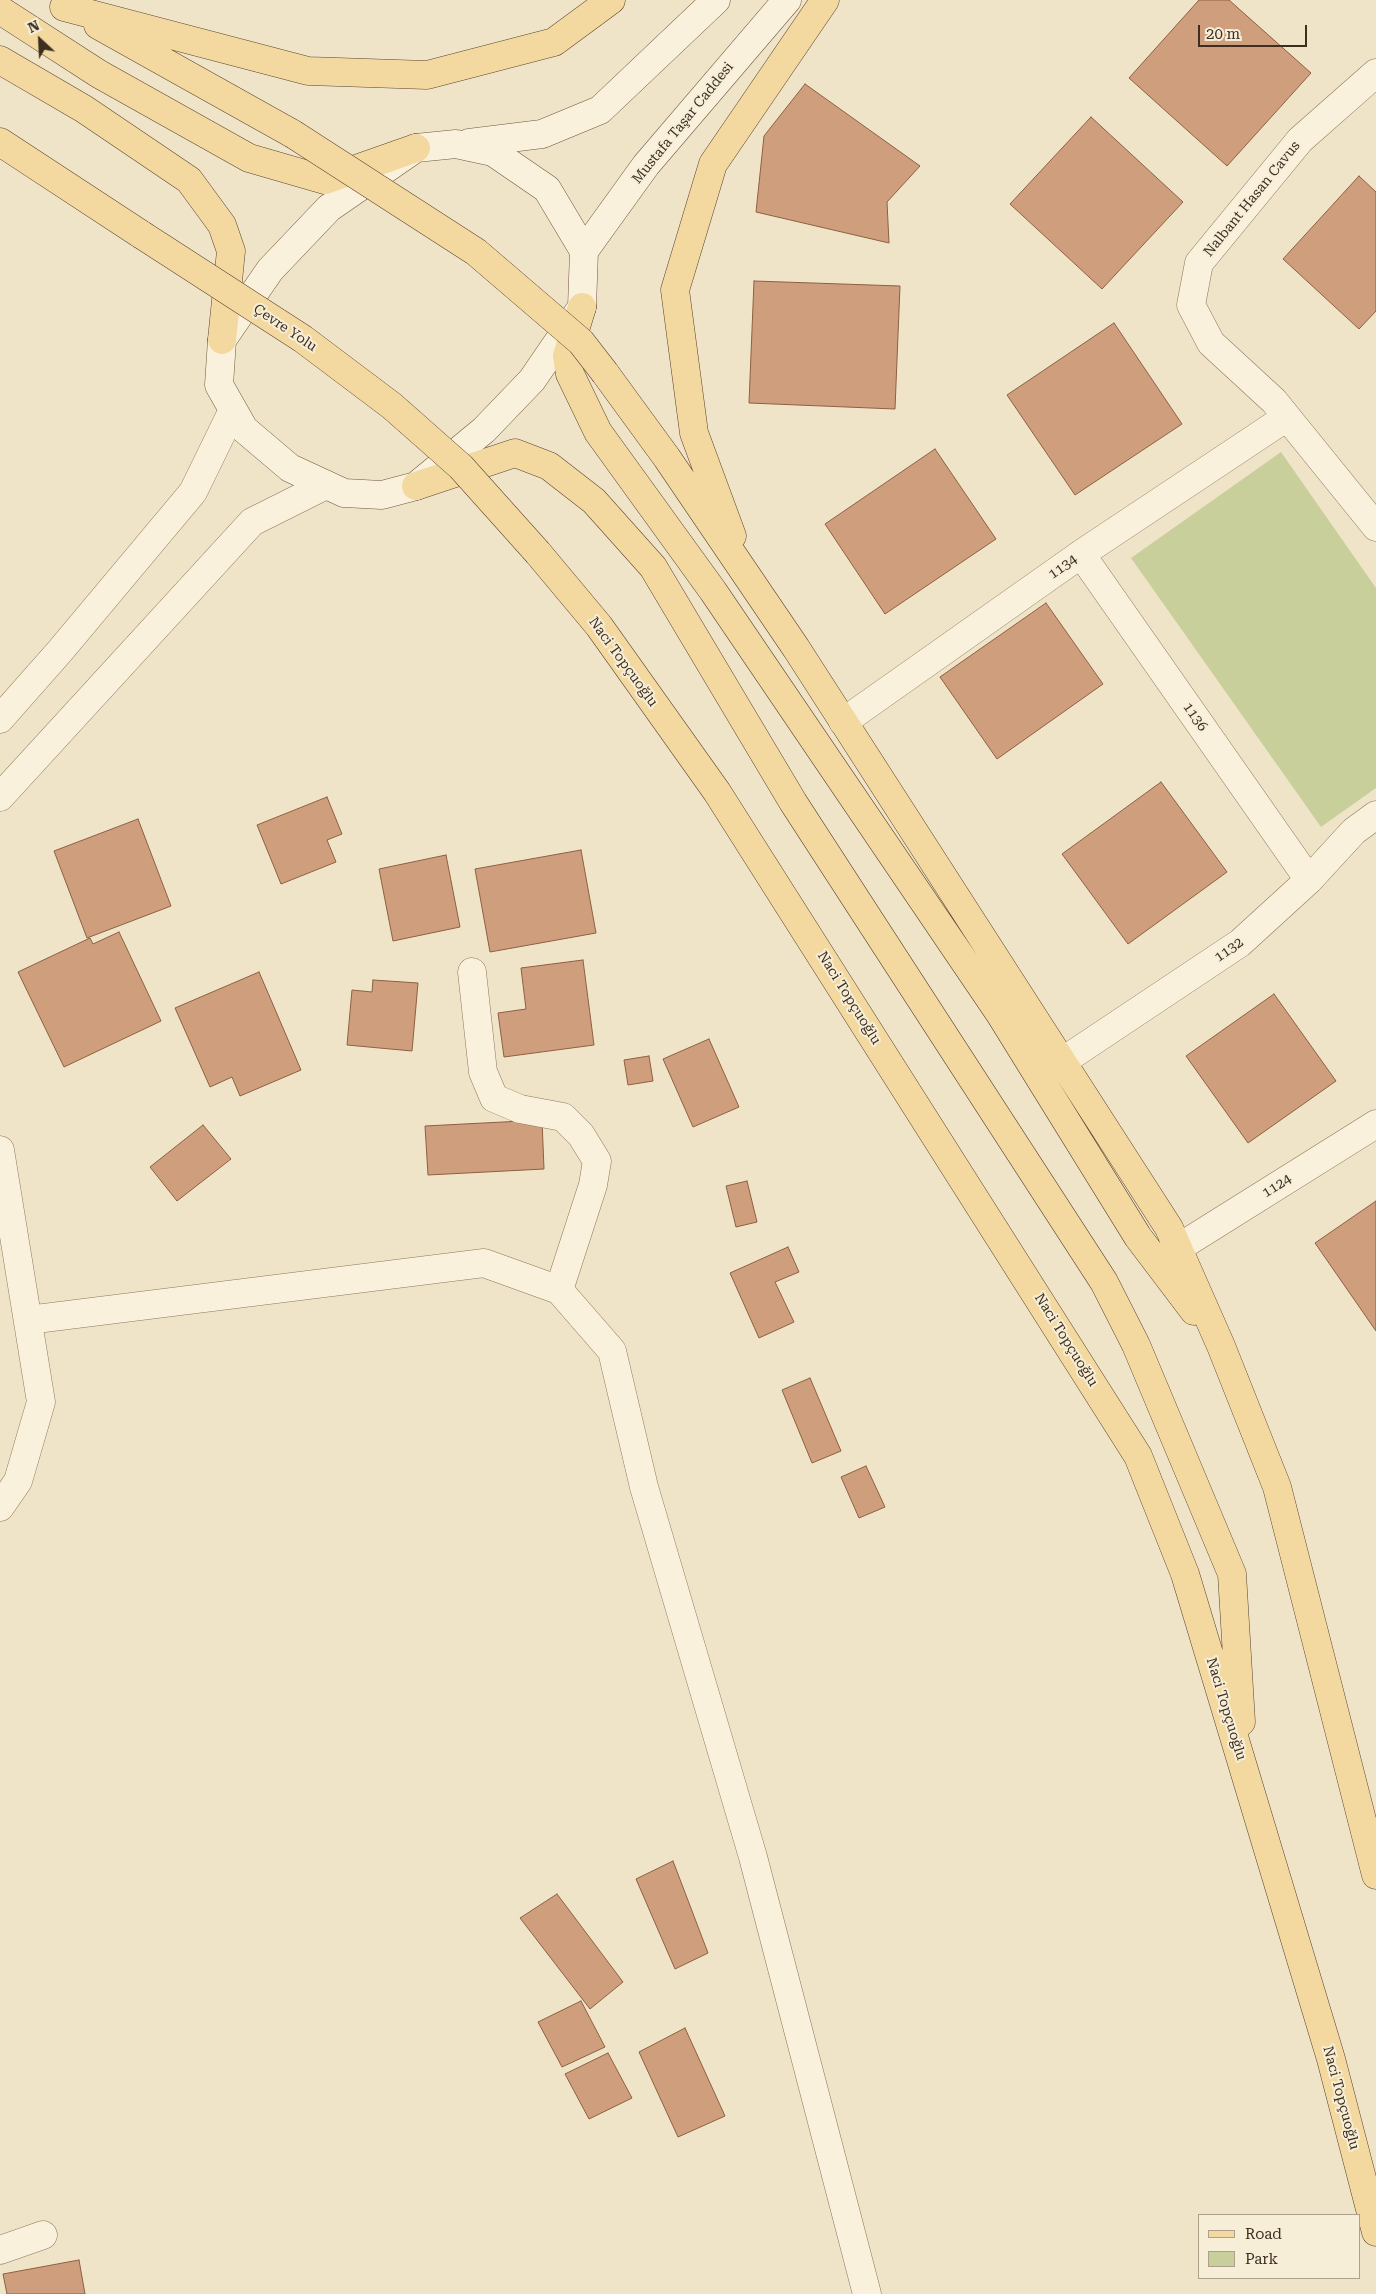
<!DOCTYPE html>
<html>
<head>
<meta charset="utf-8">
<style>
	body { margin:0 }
	#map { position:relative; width:1376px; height:2294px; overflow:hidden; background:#f0e4c8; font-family:"Roboto Serif",serif }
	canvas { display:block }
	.legend { position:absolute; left:1198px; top:2214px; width:162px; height:65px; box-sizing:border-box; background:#f7eed8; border:1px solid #ada18e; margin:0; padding:6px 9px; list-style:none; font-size:15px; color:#3d2e20 }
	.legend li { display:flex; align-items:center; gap:10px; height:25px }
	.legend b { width:25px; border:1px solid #ada18e }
	.north { position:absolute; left:15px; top:15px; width:50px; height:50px; -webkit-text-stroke:4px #f7eed8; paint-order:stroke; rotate:335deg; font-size:14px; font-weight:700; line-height:20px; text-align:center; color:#3d2e20 }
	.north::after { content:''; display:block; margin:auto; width:18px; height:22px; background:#3d2e20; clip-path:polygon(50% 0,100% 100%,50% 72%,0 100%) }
	.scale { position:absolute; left:1198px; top:25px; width:109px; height:22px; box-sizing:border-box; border:2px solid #3d2e20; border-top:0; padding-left:6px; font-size:15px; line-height:18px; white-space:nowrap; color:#3d2e20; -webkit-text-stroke:4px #f7eed8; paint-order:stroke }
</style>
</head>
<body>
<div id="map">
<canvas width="1376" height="2294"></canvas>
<ul class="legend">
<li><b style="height:6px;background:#f3d9a0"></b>Road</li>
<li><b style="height:14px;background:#c9cf9b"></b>Park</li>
</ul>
<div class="north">N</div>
<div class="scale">20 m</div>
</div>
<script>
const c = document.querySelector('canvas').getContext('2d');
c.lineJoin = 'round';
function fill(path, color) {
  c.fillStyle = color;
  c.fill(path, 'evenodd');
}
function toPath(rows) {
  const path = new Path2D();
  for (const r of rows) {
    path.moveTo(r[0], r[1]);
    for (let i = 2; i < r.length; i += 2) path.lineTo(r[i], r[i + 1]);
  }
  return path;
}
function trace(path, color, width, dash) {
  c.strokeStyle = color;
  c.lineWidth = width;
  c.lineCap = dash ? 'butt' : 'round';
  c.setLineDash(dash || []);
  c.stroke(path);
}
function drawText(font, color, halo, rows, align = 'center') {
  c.font = font + ' "Roboto Serif",serif';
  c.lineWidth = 4;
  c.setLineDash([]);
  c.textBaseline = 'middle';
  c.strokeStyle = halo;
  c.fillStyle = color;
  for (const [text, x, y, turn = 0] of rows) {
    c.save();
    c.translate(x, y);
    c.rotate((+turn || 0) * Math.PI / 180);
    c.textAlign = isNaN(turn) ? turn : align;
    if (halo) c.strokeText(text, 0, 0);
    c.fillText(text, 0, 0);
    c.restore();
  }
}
fill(toPath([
	[1281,452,1376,588,1376,788,1321,827,1131,558]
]), '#c9cf9b');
const building = toPath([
	[1199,0,1229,0,1311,73,1227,166,1129,78,1199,0],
	[805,84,920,166,887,202,889,243,756,212,764,136,805,84],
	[1091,117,1183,202,1102,289,1010,204,1091,117],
	[1359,176,1376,192,1376,311,1359,329,1283,259,1359,176],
	[754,281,900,286,895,409,749,403,754,281],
	[1114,323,1182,424,1075,495,1007,395,1114,323],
	[935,449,996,539,885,614,825,524,935,449],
	[1046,603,1103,684,997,759,940,677,1046,603],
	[1161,782,1227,872,1128,944,1062,854,1161,782],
	[327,797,342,834,327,840,336,862,281,884,257,825,327,797],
	[138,819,171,906,87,938,54,851,138,819],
	[581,850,596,933,490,952,475,869,581,850],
	[446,855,460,927,393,941,379,869,446,855],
	[119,932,161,1021,64,1067,18,972,90,938,93,944,119,932],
	[583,960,594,1045,504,1057,498,1013,526,1009,521,968,583,960],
	[259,972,301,1070,240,1096,232,1077,210,1087,175,1008,259,972],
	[373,980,418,983,412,1051,347,1045,352,990,372,992,373,980],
	[1274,994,1336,1081,1248,1143,1186,1056,1274,994],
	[709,1039,739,1107,693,1127,663,1059,709,1039],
	[649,1056,653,1081,628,1085,624,1060,649,1056],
	[542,1120,544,1169,428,1175,425,1126,542,1120],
	[203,1125,231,1159,177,1201,150,1167,203,1125],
	[747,1181,757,1222,736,1227,726,1186,747,1181],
	[1376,1201,1376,1331,1315,1243,1376,1201],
	[788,1247,799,1272,775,1282,794,1322,759,1338,730,1273,788,1247],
	[810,1378,841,1451,812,1463,782,1390,810,1378],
	[866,1466,885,1507,859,1518,841,1477,866,1466],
	[673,1861,708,1953,675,1969,636,1879,673,1861],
	[557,1894,623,1982,590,2009,520,1918,557,1894],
	[581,2001,605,2047,562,2067,538,2022,581,2001],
	[685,2028,725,2116,678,2137,639,2052,685,2028],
	[608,2053,632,2098,589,2119,565,2074,608,2053],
	[79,2260,85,2294,7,2294,3,2274,79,2260]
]);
fill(building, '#cf9f7d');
trace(building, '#8d5f41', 1);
const minor = toPath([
	[1376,73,1300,140,1199,263,1191,305,1211,343,1274,401,1376,527],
	[1081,554,1309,880],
	[843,722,1081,554,1287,417],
	[472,972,483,1072,494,1098,520,1109,563,1117,581,1135,597,1161,593,1185,559,1290],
	[1063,1061,1240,943,1309,880,1354,831,1376,815],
	[0,1150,41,1402,18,1481,0,1507],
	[1178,1248,1376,1124],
	[28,1320,484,1263,559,1290,612,1351,644,1487,753,1857,867,2294],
	[0,2250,43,2235]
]);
const tertiary = toPath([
	[0,719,60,651,193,492,233,410],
	[0,797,252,522,326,485]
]);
const secondary = toPath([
	[469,143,542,134,600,110,716,0],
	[456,144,493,152,547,189,584,251,582,307,532,380,484,430,416,486,382,495,344,493,290,468,244,429,219,385,222,340,270,270,329,208,416,148,456,144],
	[584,251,646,165,787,0]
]);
const primary = toPath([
	[64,7,308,71,427,75,554,42,611,0],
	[0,10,99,74,249,158,325,180,416,148],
	[98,25,293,134],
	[0,60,84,109,189,180,222,225,231,251,222,340],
	[0,142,142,235],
	[582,307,567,356,570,374,598,432,713,591,1000,1014,1138,1237,1194,1311],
	[605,373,667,458,796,648,1169,1228,1221,1346,1277,1487,1376,1875],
	[416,486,515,453,549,466,594,501,653,567,793,802,1104,1282,1136,1345,1232,1574,1241,1722],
	[732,536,694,433,675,290,713,164,825,0],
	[538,553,599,626,717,792,1138,1456,1185,1574,1331,2059,1376,2232]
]);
trace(minor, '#8d765c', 29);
trace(tertiary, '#8d765c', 29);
trace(secondary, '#6f573f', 29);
trace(primary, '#5b4430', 29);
trace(minor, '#faf1dc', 28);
trace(tertiary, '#faf1dc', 28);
trace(secondary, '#faf1dc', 28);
trace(primary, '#f3d9a0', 28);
const primaryBridge = toPath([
	[293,134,476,252,581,342,605,373],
	[142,235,303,339,392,406,461,467,538,553]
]);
trace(primaryBridge, '#5b4430', 29, []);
trace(primaryBridge, '#f3d9a0', 28);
drawText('14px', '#3d2e20', '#f7eed8', [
	["Mustafa Taşar Caddesi",683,123,-51],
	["Nalbant Hasan Cavus",1252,199,-51],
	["Çevre Yolu",285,328,34],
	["1134",1063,567,-35],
	["Naci Topçuoğlu",623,662,54],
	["1136",1195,717,55],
	["1132",1229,950,-35],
	["Naci Topçuoğlu",849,998,58],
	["1124",1277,1186,-32],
	["Naci Topçuoğlu",1066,1340,58],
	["Naci Topçuoğlu",1226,1709,73],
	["Naci Topçuoğlu",1341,2098,75]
]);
</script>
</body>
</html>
